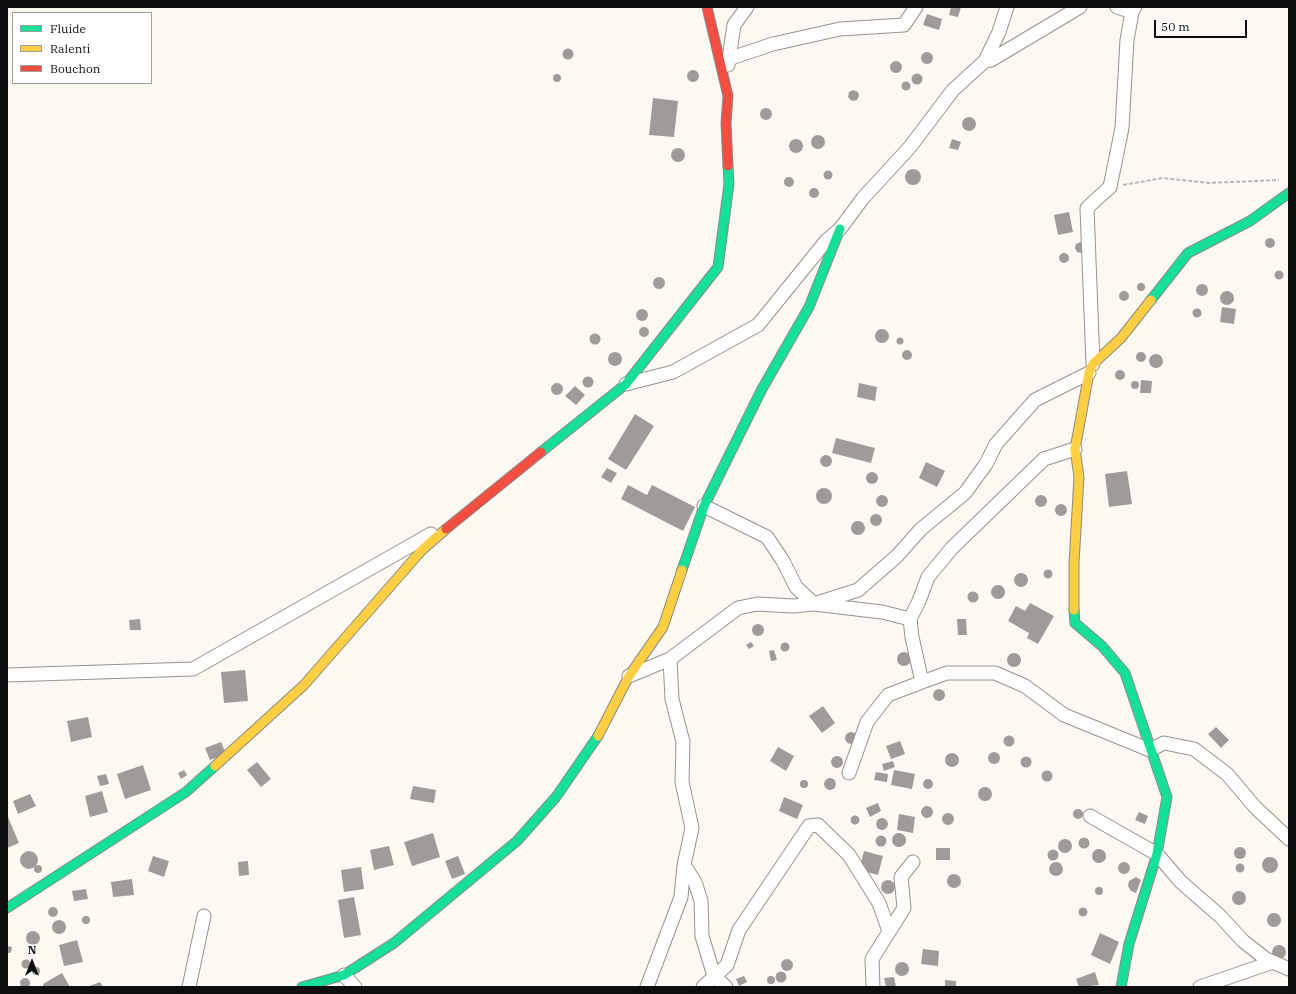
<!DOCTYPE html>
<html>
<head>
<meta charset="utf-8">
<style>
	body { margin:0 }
	#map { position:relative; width:1296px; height:994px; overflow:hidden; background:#fcf9f2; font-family:"IBM Plex Serif",serif }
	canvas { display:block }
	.frame { position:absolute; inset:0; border:8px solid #0e0e0e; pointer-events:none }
	.legend { position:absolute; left:12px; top:12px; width:140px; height:72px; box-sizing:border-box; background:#fff; border:1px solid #9f9f9f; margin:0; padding:5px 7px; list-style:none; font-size:12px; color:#0e0e0e }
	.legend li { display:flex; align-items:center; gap:8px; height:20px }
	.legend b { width:20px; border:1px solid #9f9f9f }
	.north { position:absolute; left:12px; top:942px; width:40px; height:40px; -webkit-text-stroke:3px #fff; paint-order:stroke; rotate:0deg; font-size:11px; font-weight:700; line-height:16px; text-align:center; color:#0e0e0e }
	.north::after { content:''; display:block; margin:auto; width:14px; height:18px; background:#0e0e0e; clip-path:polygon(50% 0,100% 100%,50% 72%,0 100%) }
	.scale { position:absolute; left:1154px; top:20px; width:93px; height:18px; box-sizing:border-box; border:2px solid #0e0e0e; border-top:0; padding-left:5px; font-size:12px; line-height:14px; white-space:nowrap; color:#0e0e0e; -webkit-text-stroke:3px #fff; paint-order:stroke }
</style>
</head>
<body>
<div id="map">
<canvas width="1296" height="994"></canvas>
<div class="frame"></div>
<ul class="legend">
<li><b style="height:5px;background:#16e098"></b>Fluide</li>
<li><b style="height:5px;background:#ffcf43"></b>Ralenti</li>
<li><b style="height:5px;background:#f24e42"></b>Bouchon</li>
</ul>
<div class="north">N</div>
<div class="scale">50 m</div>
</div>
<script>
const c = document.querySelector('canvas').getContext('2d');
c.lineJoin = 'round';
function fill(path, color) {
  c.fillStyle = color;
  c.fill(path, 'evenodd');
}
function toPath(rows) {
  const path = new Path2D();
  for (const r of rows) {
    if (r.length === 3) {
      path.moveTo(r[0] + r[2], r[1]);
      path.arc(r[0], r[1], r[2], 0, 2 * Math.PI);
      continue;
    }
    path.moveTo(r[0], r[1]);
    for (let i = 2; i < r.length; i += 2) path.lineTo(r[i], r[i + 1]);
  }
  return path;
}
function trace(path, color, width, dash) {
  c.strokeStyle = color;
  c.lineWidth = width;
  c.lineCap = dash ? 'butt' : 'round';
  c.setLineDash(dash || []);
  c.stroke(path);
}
fill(toPath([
	[951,7,961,7,958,17,949,15],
	[927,14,942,19,939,30,923,25],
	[568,54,5.5],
	[927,58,6],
	[896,67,6],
	[693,76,6],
	[917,79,5.5],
	[557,78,4],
	[906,86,4.5],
	[853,90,858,92,859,96,857,100,852,101,848,97,849,92],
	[653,98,678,101,674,137,649,135],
	[766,114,6],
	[969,124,7],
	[818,142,7],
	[952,139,961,142,958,150,949,148],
	[796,146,7],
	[678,155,7],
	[913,177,8],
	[828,175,4.5],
	[789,182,5],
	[814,193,5],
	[1069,212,1073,232,1058,235,1054,215],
	[1270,243,5],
	[1081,242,1085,244,1084,252,1081,253,1077,252,1075,248,1076,244],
	[1064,258,5],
	[1279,275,4.5],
	[659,283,6],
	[1141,287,4],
	[1202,290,6],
	[1227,298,7],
	[1124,296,5],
	[1222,307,1236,309,1234,324,1220,322],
	[1197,313,4.5],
	[642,315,6],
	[644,332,5],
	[882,336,7],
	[595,339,5.5],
	[900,341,3.5],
	[907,355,5],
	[1141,357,5],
	[615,359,7],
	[1156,361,7],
	[1120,375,5],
	[588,382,5.5],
	[1141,380,1152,381,1151,393,1140,393],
	[1135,385,4],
	[859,383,877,387,875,401,857,397],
	[557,389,6],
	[575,386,585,395,576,405,565,396],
	[635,414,654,426,626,470,608,459],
	[836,438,875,448,871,463,832,453],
	[826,461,6],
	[926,462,945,471,937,487,919,478],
	[607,468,617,473,611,483,601,477],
	[1127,471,1132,504,1109,507,1105,474],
	[872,478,6],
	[628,485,647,495,652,485,695,507,683,531,621,499],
	[824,496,8],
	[882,501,6],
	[1041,501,6],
	[1061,510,6],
	[876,520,6],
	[858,528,7],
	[1048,574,4.5],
	[1021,580,7],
	[998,592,7],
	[973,597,5.5],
	[1030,603,1054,616,1038,644,1027,638,1029,633,1008,621,1016,606,1025,611],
	[140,619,141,630,130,630,129,620],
	[957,619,966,619,967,635,958,635],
	[758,630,6],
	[751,642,754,646,749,649,746,645],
	[785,647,4.5],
	[774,650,777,660,771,661,769,651],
	[904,659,7],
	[1014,660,7],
	[245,670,248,701,224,703,221,672],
	[939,695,6],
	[823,706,835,723,822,733,809,716],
	[88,717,92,737,71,742,67,721],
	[1216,727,1229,740,1221,748,1208,734],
	[851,738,6],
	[1009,741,5.5],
	[900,741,905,754,891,759,886,746],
	[221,742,226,754,210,760,205,748],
	[778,747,794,756,786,771,770,761],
	[994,758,6],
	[952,760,7],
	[837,762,6],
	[1026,762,5.5],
	[893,761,895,767,884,771,882,764],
	[257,762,271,779,261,787,247,770],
	[143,765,151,790,125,799,117,774],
	[184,770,187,775,181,779,178,773],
	[894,770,915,774,912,789,891,785],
	[1047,776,5.5],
	[876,772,888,774,887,782,874,780],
	[106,774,109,784,100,786,97,776],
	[830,784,6],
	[928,784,5],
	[804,784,4],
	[413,786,436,790,434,803,410,799],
	[985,794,7],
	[102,791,108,812,90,817,85,796],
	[30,794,36,806,18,814,13,801],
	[784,797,803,805,797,819,779,811],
	[878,803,881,811,870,817,866,808],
	[927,812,6],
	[1078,814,5],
	[1139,812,1148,816,1145,824,1135,820],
	[948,819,6],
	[899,814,915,817,913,833,897,830],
	[855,820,4.5],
	[8,817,19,843,7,848,7,818],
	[882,824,6],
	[433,833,440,857,412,866,404,842],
	[899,840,7],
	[881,841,5.5],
	[1084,843,5.5],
	[1065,846,7],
	[389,846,394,865,374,870,370,850],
	[1240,853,6],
	[936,848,950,848,950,860,936,860],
	[1053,855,5.5],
	[1099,856,7],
	[864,851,883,856,878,875,859,870],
	[29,860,9],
	[153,856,169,861,164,877,148,871],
	[458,856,465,874,452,879,445,861],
	[1270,865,8],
	[248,861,249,875,239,876,238,862],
	[1124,868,6],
	[1056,869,7],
	[1240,868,4.5],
	[38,869,4],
	[361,867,364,889,344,892,341,870],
	[954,881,7],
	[1136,877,1141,880,1136,893,1131,891,1128,886,1129,881],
	[132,879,134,895,113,897,111,882],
	[888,887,7],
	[1099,891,4],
	[86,889,88,899,74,901,72,891],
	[1239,898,7],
	[354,897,361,935,344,938,338,900],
	[53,912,5],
	[1083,912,4.5],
	[1274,920,7],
	[86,920,4],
	[59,927,7],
	[33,938,7],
	[1100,933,1119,942,1110,964,1091,955],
	[77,940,83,962,64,966,59,945],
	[1279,952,7],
	[7,946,12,947,11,952,9,953,7,953],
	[923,949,939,951,938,966,921,964],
	[787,965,6],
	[26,964,4.5],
	[902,969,7],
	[36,971,4],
	[781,977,5.5],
	[1095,972,1099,985,1079,987,1076,979],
	[62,973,70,987,44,987,43,984],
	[771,980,4],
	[744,976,747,982,739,986,736,979],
	[894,977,896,987,886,987,884,978],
	[25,983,5],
	[945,980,956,981,956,987,945,987],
	[100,982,103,987,87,987]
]), '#9f9c98');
const street = toPath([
	[1117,7,1132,12],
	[728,59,773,44,840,29,904,25,916,7],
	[985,61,999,32,1007,7],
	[728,65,734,25,747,7],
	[1093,364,1087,208,1110,187,1122,128,1127,40,1132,12,1135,7],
	[626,384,673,372,758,325,826,241,840,229,863,198,910,147,953,90,985,61,991,60,1080,7],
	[704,506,767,537,783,561,796,587,814,604,882,612,910,619,912,637,922,682,888,695,867,722,849,773],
	[910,619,919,601,928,577,952,548,1044,459,1075,449],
	[670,659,672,699,683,742,682,782,692,828,684,865,695,882,701,901,702,936,714,976,726,987],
	[7,675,193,669,431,534],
	[629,676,670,659,738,608,757,604,793,606,814,604,858,590,897,556,921,529,965,493,986,464,996,444,1035,400,1089,373],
	[922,682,947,673,995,673,1025,686,1064,715,1150,750,1164,743,1194,749,1227,774,1255,807,1289,839],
	[1090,816,1157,854,1181,882,1220,916,1243,941,1266,959,1289,969],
	[344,975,355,987],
	[189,987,204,916],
	[647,987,681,897,684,865],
	[703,987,727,965,739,930,809,826,818,825,849,855,879,903,889,931],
	[873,987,872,959,904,908,901,877,913,862],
	[1200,987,1273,962]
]);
const fast = toPath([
	[1151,300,1188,253,1250,221,1289,193],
	[541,452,626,384,718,267,729,184,728,166],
	[682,570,704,506,762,389,809,307,840,229],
	[1074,610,1075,623,1102,646,1125,673,1167,797,1157,854,1129,944,1121,987],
	[7,908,186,792,215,766],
	[302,987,344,975,394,943,517,841,556,797,598,736]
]);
const slow = toPath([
	[1074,610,1074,563,1079,477,1075,449,1089,373,1093,364,1121,338,1151,300],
	[598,736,629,676,663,627,682,570],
	[215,766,304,685,422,550,446,529]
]);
const jam = toPath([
	[707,7,728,96,726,123,728,166],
	[446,529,541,452]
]);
trace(street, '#959491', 15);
trace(fast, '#8c8a87', 11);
trace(slow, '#8c8a87', 11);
trace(jam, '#8c8a87', 11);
trace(toPath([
	[1123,185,1163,178,1209,183,1279,180]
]), '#b8b8b6', 2, [4, 2]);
trace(street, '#fffefd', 13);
trace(fast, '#16e098', 9);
trace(slow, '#ffcf43', 9);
trace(jam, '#f24e42', 9);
</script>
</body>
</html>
